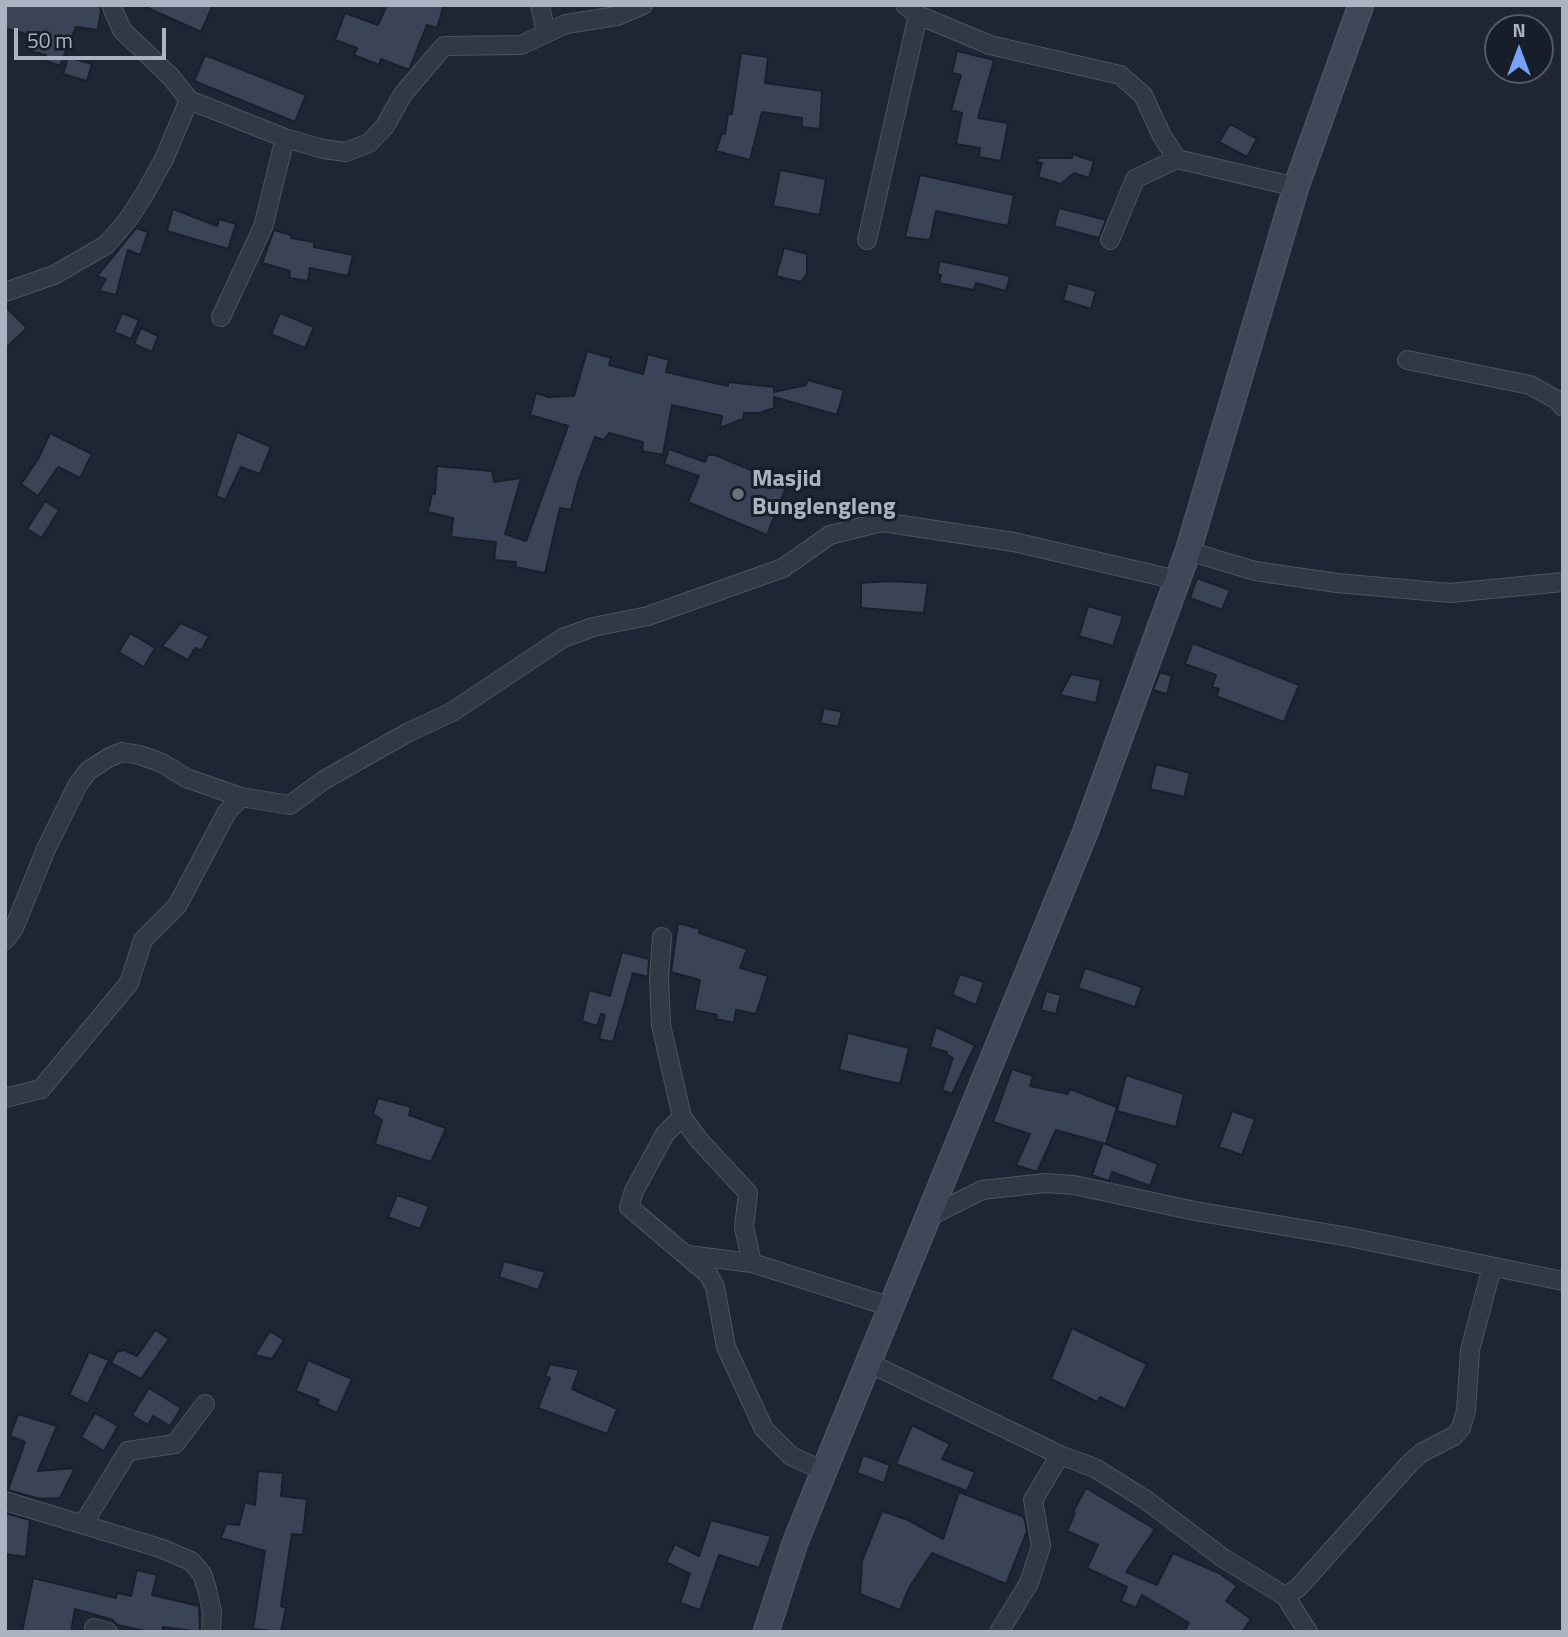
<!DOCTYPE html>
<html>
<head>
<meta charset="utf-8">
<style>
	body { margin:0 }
	#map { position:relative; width:1568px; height:1637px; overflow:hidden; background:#1e2635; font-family:"Titillium Web",sans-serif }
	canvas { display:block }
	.frame { position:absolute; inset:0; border:7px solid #abb3c3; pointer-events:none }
	.north { position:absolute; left:1484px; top:14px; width:70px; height:70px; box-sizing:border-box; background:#171e2a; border:2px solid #525a67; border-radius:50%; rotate:0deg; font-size:19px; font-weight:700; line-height:28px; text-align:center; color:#abb3c3 }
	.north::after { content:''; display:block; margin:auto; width:24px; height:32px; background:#79a3fa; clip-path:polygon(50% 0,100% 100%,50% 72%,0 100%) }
	.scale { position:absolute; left:14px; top:28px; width:152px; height:32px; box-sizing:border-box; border:4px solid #abb3c3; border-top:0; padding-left:9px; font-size:21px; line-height:24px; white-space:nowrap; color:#abb3c3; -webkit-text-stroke:5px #171e2a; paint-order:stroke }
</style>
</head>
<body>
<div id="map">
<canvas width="1568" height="1637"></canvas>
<div class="frame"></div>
<div class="north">N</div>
<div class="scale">50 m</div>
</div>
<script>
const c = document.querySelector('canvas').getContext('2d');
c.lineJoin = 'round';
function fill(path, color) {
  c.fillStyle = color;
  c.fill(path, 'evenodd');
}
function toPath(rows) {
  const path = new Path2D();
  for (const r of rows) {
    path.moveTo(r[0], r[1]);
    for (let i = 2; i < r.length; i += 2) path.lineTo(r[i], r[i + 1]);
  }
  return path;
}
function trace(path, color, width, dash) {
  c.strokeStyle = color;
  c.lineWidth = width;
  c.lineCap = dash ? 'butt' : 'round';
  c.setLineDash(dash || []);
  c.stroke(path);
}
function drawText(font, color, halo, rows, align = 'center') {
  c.font = font + ' "Titillium Web",sans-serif';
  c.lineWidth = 6;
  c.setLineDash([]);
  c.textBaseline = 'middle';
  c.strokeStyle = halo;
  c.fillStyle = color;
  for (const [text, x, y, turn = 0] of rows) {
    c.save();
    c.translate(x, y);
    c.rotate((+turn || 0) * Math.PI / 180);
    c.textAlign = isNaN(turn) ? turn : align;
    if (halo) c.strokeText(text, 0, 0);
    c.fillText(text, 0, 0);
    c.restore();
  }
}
const building = toPath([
	[5,5,100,5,101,11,98,30,76,27,60,66,44,60,46,55,29,51,33,36,5,28,5,5],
	[141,5,213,5,201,32,141,5],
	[387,5,444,5,437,28,427,25,409,70,381,59,379,65,354,55,357,48,335,40,345,13,378,25,387,5],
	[957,51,994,60,978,118,1008,123,1001,161,979,157,980,148,956,144,962,113,951,110,961,75,952,73,957,51],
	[741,53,768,57,765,83,822,91,820,129,802,127,802,118,762,112,750,160,716,151,722,133,725,134,728,114,732,114,741,53],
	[205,55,306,95,295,122,194,81,205,55],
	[68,57,92,64,87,81,63,74,68,57],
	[1230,124,1257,139,1247,157,1219,142,1230,124],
	[1072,154,1094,161,1089,178,1074,173,1061,184,1038,177,1042,163,1037,162,1038,158,1072,158,1072,154],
	[780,170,826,179,820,215,773,206,780,170],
	[920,175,1014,195,1008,226,936,211,930,240,905,237,920,175],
	[1059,208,1106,220,1099,238,1054,226,1059,208],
	[173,209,217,226,219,219,236,224,228,249,167,231,173,209],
	[136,228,148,232,140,255,128,250,116,295,99,291,106,279,97,276,136,228],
	[274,230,292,235,291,238,314,242,314,247,353,255,348,276,310,268,308,281,289,278,290,271,262,263,274,230],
	[784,248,807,254,807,274,801,282,776,276,784,248],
	[940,261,1010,276,1006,291,976,283,974,290,939,283,941,275,937,274,940,261],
	[1068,283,1096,291,1091,309,1063,300,1068,283],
	[5,306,27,328,5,349,5,306],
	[122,313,139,320,131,339,114,332,122,313],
	[280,313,314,327,305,348,271,334,280,313],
	[141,328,158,336,152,352,134,344,141,328],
	[587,351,611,358,609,365,643,374,648,354,669,360,666,372,728,386,728,382,774,387,774,392,806,385,808,380,844,390,837,415,774,397,774,408,760,413,744,413,743,419,720,428,722,416,672,405,663,455,642,451,643,442,609,433,604,440,595,437,578,482,571,510,560,508,545,573,515,567,516,562,494,560,496,542,451,537,453,518,428,512,432,494,435,494,437,466,492,471,494,482,521,478,505,534,526,541,568,426,530,415,536,393,548,397,574,396,587,351],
	[237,432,271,447,260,474,241,467,225,500,216,496,237,432],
	[50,433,92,454,80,478,58,467,38,496,21,484,38,459,50,433],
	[669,449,705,462,708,455,715,455,787,485,767,535,688,502,699,476,664,464,669,449],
	[45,501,59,510,42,538,27,529,45,501],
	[1197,578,1230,590,1222,610,1190,598,1197,578],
	[888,581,928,583,924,613,861,608,861,583,888,581],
	[1088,606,1123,616,1113,646,1079,636,1088,606],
	[181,623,209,636,201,651,195,648,188,660,162,646,181,623],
	[130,633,155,648,144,667,119,652,130,633],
	[1193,643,1299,685,1284,722,1216,696,1219,689,1212,687,1216,675,1185,664,1193,643],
	[1160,672,1172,676,1167,694,1153,690,1160,672],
	[1071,674,1101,680,1096,703,1060,695,1071,674],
	[824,708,842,712,838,727,820,723,824,708],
	[1156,764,1190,773,1184,797,1150,789,1156,764],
	[678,923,700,929,699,933,747,949,740,968,768,976,756,1014,736,1010,734,1023,716,1019,717,1015,694,1010,700,980,671,972,678,923],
	[622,952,649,959,648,977,633,973,613,1042,599,1039,605,1015,601,1014,597,1026,582,1021,589,990,610,996,622,952],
	[1085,968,1142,987,1135,1007,1078,988,1085,968],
	[960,974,984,982,976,1005,952,995,960,974],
	[1046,991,1061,995,1056,1014,1041,1010,1046,991],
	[936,1027,975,1045,952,1094,942,1090,953,1058,946,1054,947,1052,930,1047,936,1027],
	[848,1033,909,1048,900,1084,839,1070,848,1033],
	[1012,1069,1033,1076,1030,1086,1068,1094,1070,1089,1117,1107,1106,1144,1056,1130,1037,1172,1016,1165,1030,1134,993,1122,1012,1069],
	[1126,1075,1184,1094,1176,1127,1117,1111,1126,1075],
	[378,1098,411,1107,409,1115,446,1128,431,1162,375,1144,382,1120,373,1114,378,1098],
	[1232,1111,1255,1119,1242,1155,1219,1147,1232,1111],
	[1103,1143,1158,1164,1150,1186,1112,1172,1109,1181,1092,1175,1103,1143],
	[397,1195,429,1206,420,1229,388,1217,397,1195],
	[504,1261,545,1272,538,1290,499,1277,504,1261],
	[1072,1328,1147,1364,1125,1409,1100,1397,1097,1402,1051,1379,1072,1328],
	[155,1330,169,1339,141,1379,111,1363,117,1352,124,1350,137,1356,155,1330],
	[270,1331,284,1340,272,1359,255,1355,270,1331],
	[89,1352,109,1360,88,1404,69,1395,89,1352],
	[308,1360,352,1379,337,1413,317,1404,319,1400,296,1391,308,1360],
	[550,1364,579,1370,572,1389,617,1409,607,1434,538,1408,550,1378,545,1376,550,1364],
	[149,1388,181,1408,170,1426,153,1416,148,1425,132,1415,149,1388],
	[95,1413,118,1426,104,1451,81,1437,95,1413],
	[18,1414,57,1426,38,1471,75,1468,60,1498,40,1499,8,1490,25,1442,10,1436,18,1414],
	[912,1425,950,1444,942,1459,975,1472,967,1491,896,1464,912,1425],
	[863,1455,890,1465,884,1483,857,1473,863,1455],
	[258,1471,283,1473,281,1496,307,1499,303,1535,292,1534,281,1606,286,1608,281,1632,253,1629,265,1551,221,1538,226,1524,239,1525,245,1502,255,1505,258,1471],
	[1086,1488,1155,1529,1126,1572,1157,1585,1173,1553,1219,1573,1237,1586,1226,1601,1251,1619,1242,1632,1184,1632,1189,1623,1142,1595,1136,1608,1121,1601,1127,1587,1087,1568,1098,1545,1067,1531,1075,1513,1073,1512,1086,1488],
	[959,1492,1024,1517,1027,1531,1006,1584,932,1553,909,1588,900,1610,860,1594,862,1561,882,1511,908,1520,943,1539,959,1492],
	[5,1513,30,1520,26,1557,5,1554,5,1513],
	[711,1520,771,1536,759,1568,719,1555,700,1610,680,1603,690,1574,666,1562,675,1544,699,1556,711,1520],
	[137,1570,157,1575,152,1595,199,1606,200,1632,163,1627,162,1632,150,1632,117,1625,113,1620,75,1609,71,1632,22,1632,33,1578,116,1598,117,1593,131,1596,137,1570]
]);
fill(building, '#3a4456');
trace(building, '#19202c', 2);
const street = toPath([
	[111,5,122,30,171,77,189,100,285,138,323,149,346,152,369,143,385,126,403,94,444,46,521,45,566,24,617,16,643,5],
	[540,5,546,33],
	[905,5,918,15,990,45,1120,75,1143,95,1162,136,1177,159,1296,187],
	[867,240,918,15],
	[1110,240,1135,179,1177,159],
	[5,292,54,275,106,245,127,221,144,195,164,159,189,100],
	[221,317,263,227,285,138],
	[1407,360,1530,385,1557,400,1563,407],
	[1188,551,1255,571,1337,583,1450,593,1563,582],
	[662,937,659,977,661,1025,682,1117,665,1134,634,1191,629,1207,708,1274,715,1287,726,1347,764,1429,791,1456,824,1471],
	[5,940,14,928,46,849,77,786,88,771,108,758,122,752,140,755,162,763,186,778,241,797],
	[5,1098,41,1089,129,983,143,940,177,906,227,812,241,797,290,805,324,780,407,733,452,712,563,638,593,627,648,616,783,568,830,535,882,522,1014,542,1177,580],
	[682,1117,699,1140,748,1193,744,1227,752,1263],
	[930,1216,982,1190,1045,1183,1074,1185,1195,1211,1349,1237,1563,1281],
	[688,1255,752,1263,891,1307],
	[867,1362,1060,1455],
	[5,1501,160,1548,191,1561,202,1574,207,1589,212,1612,211,1632],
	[83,1524,128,1451,175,1444,205,1404],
	[1285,1596,1308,1632],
	[94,1628,108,1632],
	[999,1632,1029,1583,1041,1546,1033,1500,1060,1455,1095,1468,1146,1500,1223,1558,1285,1596,1298,1588,1409,1464,1421,1453,1454,1436,1461,1428,1466,1411,1470,1350,1492,1267]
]);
const secondary = toPath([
	[766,1632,795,1543,824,1471,1085,833,1188,551,1296,187,1361,5]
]);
trace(street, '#4c5361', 20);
trace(secondary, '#4c5361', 27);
trace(street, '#313946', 18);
trace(secondary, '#3f4759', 24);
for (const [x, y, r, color] of [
	[738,494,7,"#6b7280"]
]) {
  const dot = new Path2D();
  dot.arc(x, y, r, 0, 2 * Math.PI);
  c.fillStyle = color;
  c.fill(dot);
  trace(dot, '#171e2a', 2.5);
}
drawText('bold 24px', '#abb3c3', '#171e2a', [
	["Masjid",752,480],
	["Bunglengleng",752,508]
], 'left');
</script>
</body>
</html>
